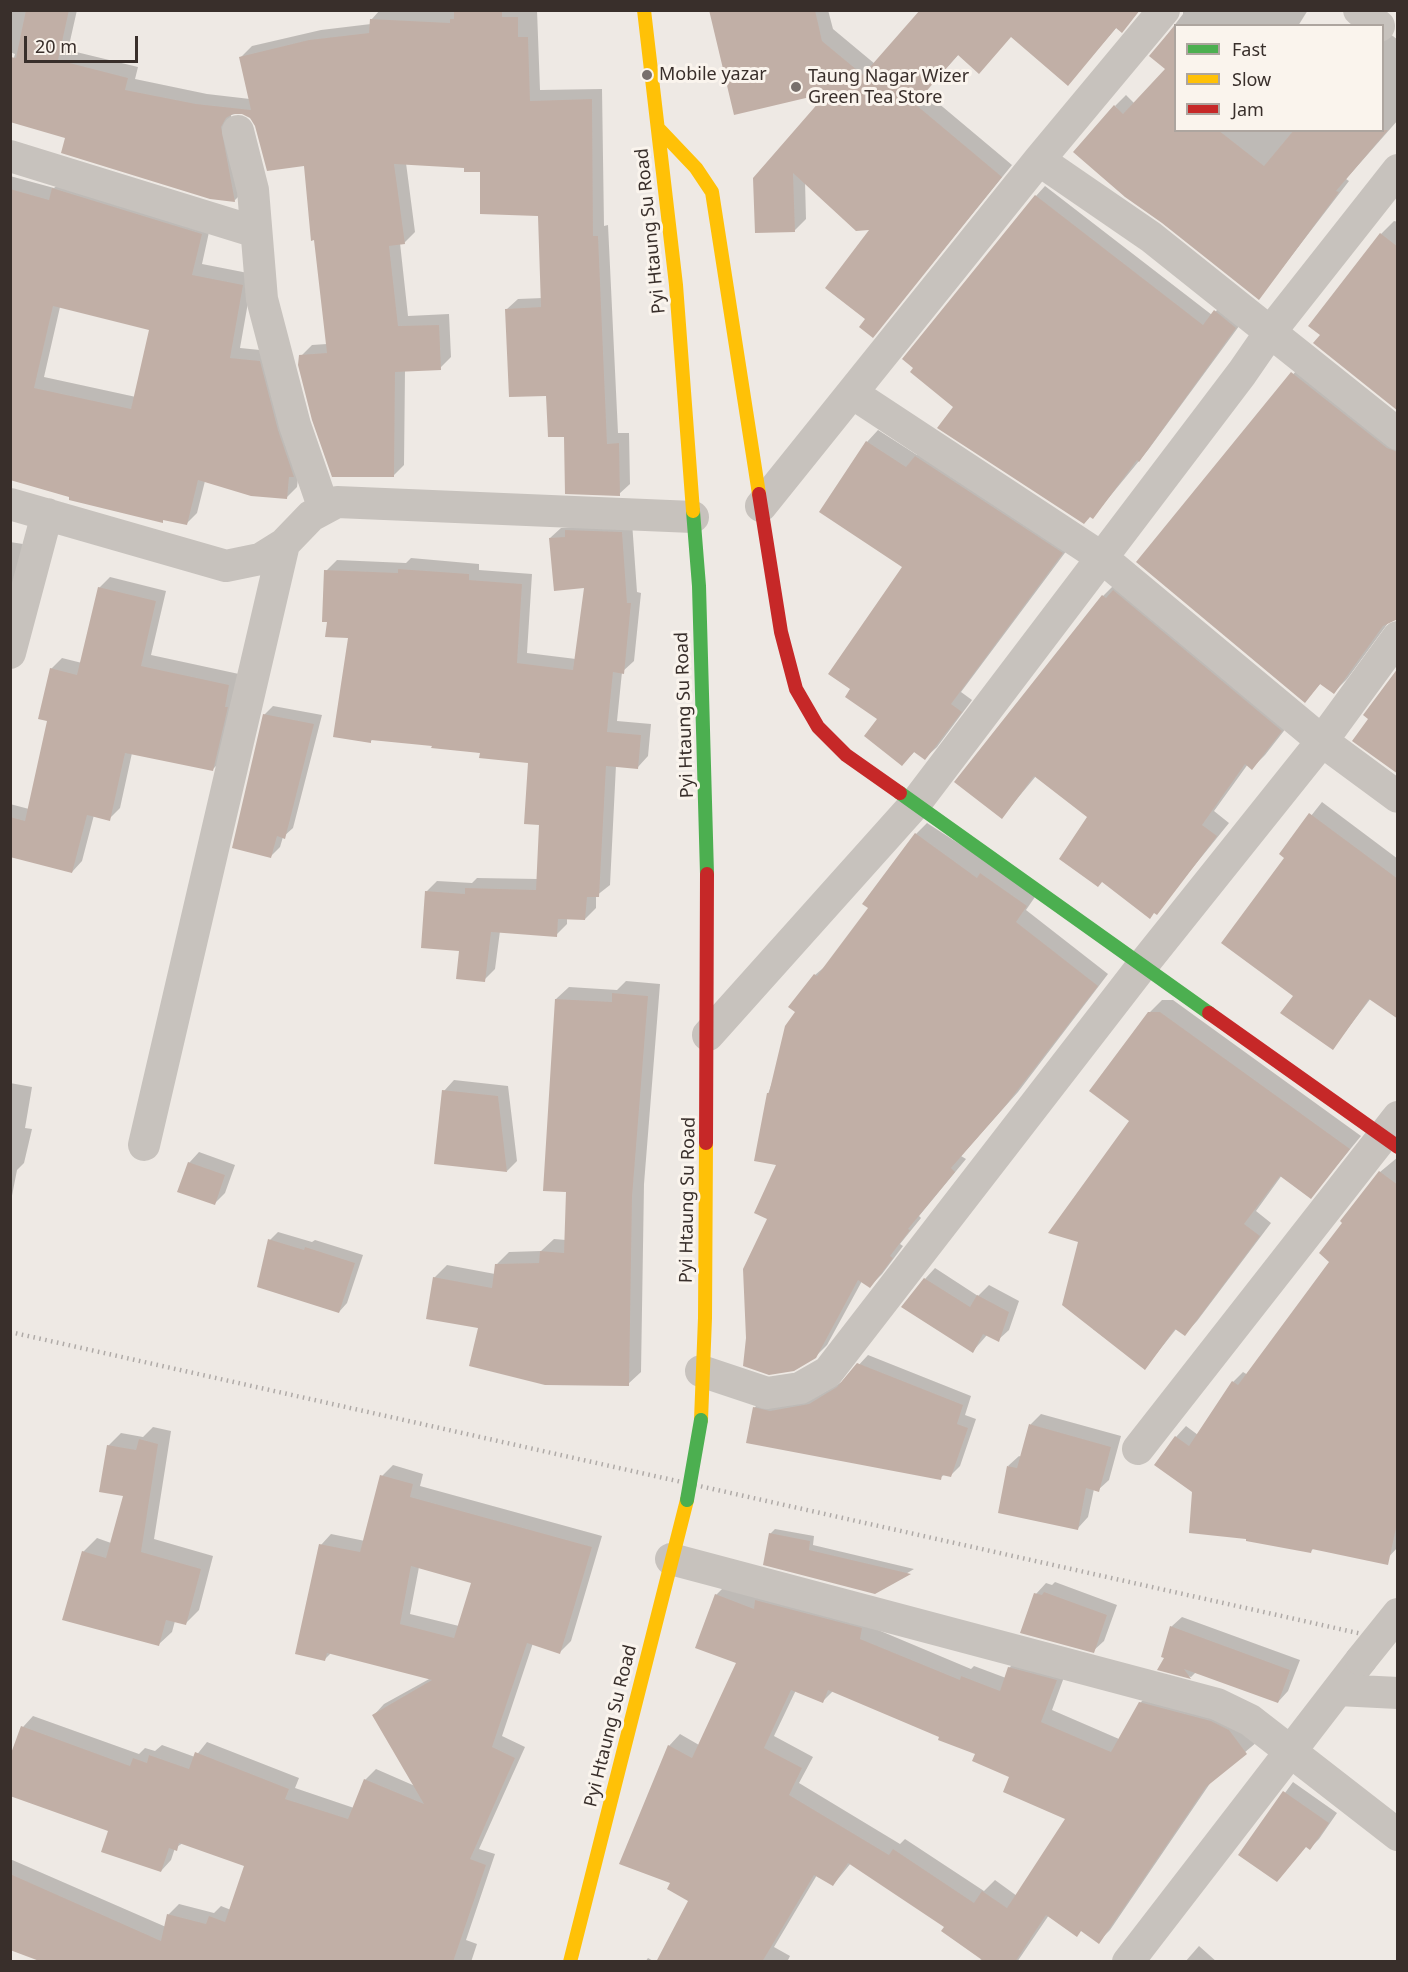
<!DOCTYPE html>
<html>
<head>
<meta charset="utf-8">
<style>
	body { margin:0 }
	#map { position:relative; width:1408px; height:1972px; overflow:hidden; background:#eee9e4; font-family:"Noto Sans",sans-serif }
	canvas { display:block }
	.frame { position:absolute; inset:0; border:12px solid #392f2b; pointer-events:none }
	.legend { position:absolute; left:1174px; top:24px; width:210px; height:108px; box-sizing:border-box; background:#faf4ed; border:2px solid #ada59f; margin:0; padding:8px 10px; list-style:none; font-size:18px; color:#392f2b }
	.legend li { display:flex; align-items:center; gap:12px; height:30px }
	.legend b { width:30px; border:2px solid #ada59f }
	.scale { position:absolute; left:24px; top:36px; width:114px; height:27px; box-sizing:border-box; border:3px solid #392f2b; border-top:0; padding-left:8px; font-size:18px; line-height:21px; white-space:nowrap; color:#392f2b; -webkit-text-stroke:4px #faf4ed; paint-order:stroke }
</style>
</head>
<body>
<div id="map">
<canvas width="1408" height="1972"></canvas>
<div class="frame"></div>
<ul class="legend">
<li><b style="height:8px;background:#4caf50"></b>Fast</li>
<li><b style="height:8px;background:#ffc107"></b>Slow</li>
<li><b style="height:8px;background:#c62828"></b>Jam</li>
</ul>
<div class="scale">20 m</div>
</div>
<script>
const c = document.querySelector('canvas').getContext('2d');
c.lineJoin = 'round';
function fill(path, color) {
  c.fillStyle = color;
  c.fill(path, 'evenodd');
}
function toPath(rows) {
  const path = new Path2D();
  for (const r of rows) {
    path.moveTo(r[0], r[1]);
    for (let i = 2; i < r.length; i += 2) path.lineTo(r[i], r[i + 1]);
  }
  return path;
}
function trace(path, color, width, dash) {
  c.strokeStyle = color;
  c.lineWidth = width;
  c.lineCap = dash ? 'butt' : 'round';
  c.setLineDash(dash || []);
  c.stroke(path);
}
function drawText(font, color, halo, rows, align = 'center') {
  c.font = font + ' "Noto Sans",sans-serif';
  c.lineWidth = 6;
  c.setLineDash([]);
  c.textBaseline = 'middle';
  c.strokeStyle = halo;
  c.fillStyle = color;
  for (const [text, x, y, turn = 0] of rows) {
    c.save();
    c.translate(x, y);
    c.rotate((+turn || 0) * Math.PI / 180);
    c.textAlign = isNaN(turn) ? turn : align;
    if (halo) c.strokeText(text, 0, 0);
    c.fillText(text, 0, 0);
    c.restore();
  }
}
fill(toPath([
	[10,10,77,10,68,50,138,67,135,79,207,94,250,99,241,57,252,46,321,30,371,24,371,20,380,10,537,10,540,90,602,89,604,226,608,225,618,433,629,433,630,484,619,494,566,435,507,309,518,299,543,298,539,214,482,170,465,167,406,163,415,232,404,243,400,243,408,316,449,314,451,357,440,368,405,370,404,465,393,476,301,356,312,345,327,344,306,164,243,112,231,115,245,190,234,201,66,137,10,71,15,54,10,52],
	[710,10,828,10,833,29,875,64,919,13,916,10,1140,10,1122,30,1117,27,1068,84,1012,36,959,54,925,92,1012,165,873,336,868,319,872,229,805,181,806,219,795,230,756,231,831,90],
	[1183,10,1308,10,1298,26,1176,26,1176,130,1382,130,1382,33,1389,33,1398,40,1398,120,1346,179,1349,181,1259,298,1115,106,1126,95,1135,104,1167,69,1151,56,1183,14],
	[10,176,54,188,65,178,211,223,202,264,253,274,240,348,270,351,299,470,297,487,286,498,205,481,197,513,186,524,165,519,162,521,71,496,10,474],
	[60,307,151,329,136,397,44,377],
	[1045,186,1212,315,1225,302,1245,318,1148,450,1093,517,955,407,1036,196],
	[1394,221,1398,222,1398,409,1381,234],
	[1305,360,1398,434,1398,600,1391,619,1347,679,1334,692,1321,683,1305,701,1138,562],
	[878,430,917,455,927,446,1073,542,961,692,972,700,937,747,925,758,915,751,902,764,879,719,904,567,867,442],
	[632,522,637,592,641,593,634,661,622,672,617,721,651,724,648,756,638,767,616,765,610,885,596,896,596,908,585,919,567,918,567,924,556,935,500,931,495,969,484,980,461,950,426,892,437,881,472,883,477,878,538,879,541,823,530,762,433,744,373,739,371,741,350,637,329,621,326,571,337,560,406,563,411,558,479,564,479,570,532,574,527,653,576,659,585,587,550,538,561,528],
	[10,542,23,544,10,603],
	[110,577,166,591,151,655,239,674,223,759,212,770,132,753,120,808,109,819,94,815,82,861,72,872,10,855,10,804,29,809,49,720,51,669,62,658,82,663,99,588],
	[1116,583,1294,718,1265,755,1252,768,1248,764,1214,811,1229,823,1156,913,1089,816,1036,776,1002,817,1103,596],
	[273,706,322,715,293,828,283,837,280,847,271,856,264,715],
	[1322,802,1398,859,1398,1017,1371,998,1333,1048,1295,995,1286,858,1281,854],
	[927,823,1037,894,1026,910,1108,974,1018,1092,961,1156,966,1159,919,1216,921,1218,900,1244,903,1246,882,1274,870,1286,862,1281,827,1345,815,1357,769,1218,778,1164,768,1094,797,1012,815,975,828,964,870,908,916,834],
	[626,981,660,984,644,1184,641,1372,628,1384,480,1327,434,1278,447,1265,495,1274,496,1265,509,1252,541,1251,554,1239,566,1240,567,1191,556,999,569,987,617,990],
	[1162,1000,1173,1000,1361,1136,1311,1197,1282,1175,1256,1211,1271,1223,1197,1321,1185,1334,1177,1328,1145,1368,1093,1329,1149,1013],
	[454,1080,508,1086,517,1161,507,1171,444,1091],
	[10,1083,32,1087,25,1128,32,1129,24,1163,17,1170,10,1206],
	[199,1152,235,1165,225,1193,215,1203,189,1163],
	[1398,1157,1398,1547,1384,1562,1314,1548,1311,1551,1194,1492,1176,1437,1186,1426,1198,1435,1233,1382,1243,1372,1248,1375,1331,1261,1380,1172],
	[278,1232,312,1242,315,1240,363,1255,347,1303,339,1312,270,1240],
	[935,1268,978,1296,989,1285,1019,1301,1009,1330,998,1340,987,1335,973,1351,925,1279],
	[868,1355,971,1396,965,1415,976,1419,960,1466,951,1475,945,1474,940,1478,748,1442,754,1408,764,1399,819,1395,845,1380],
	[1041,1414,1121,1436,1109,1480,1098,1490,1094,1489,1088,1517,1078,1528,1008,1466,1019,1456,1022,1457,1031,1424],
	[153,1427,171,1431,154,1539,213,1556,199,1610,185,1624,175,1621,172,1632,158,1645,83,1552,97,1538,111,1543,125,1495,108,1446,121,1433,143,1437],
	[393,1465,423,1474,420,1486,602,1536,571,1641,560,1652,533,1643,502,1736,525,1747,479,1849,495,1854,466,1940,477,1944,471,1962,46,1962,10,1948,10,1859,166,1927,168,1915,179,1904,214,1913,221,1906,231,1910,245,1865,183,1843,175,1848,171,1860,161,1871,110,1831,23,1727,33,1716,139,1754,145,1748,155,1751,162,1745,195,1757,207,1742,299,1778,295,1788,354,1808,365,1780,376,1769,415,1786,374,1715,384,1704,431,1678,331,1653,325,1659,321,1545,331,1534,365,1541,382,1476],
	[419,1567,473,1582,459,1626,410,1614],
	[775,1529,814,1536,813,1545,914,1569,874,1593,770,1534],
	[1055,1582,1117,1605,1104,1641,1093,1651,1036,1594,1046,1583,1052,1585],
	[727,1584,871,1627,971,1669,974,1666,1006,1678,1009,1668,1021,1656,1067,1669,1052,1710,1119,1739,1140,1703,1152,1691,1222,1710,1257,1742,1213,1779,1110,1930,1098,1942,1082,1930,1049,1915,1017,1962,977,1962,983,1958,946,1927,851,1863,833,1885,817,1875,774,1947,790,1956,787,1962,658,1962,690,1900,672,1882,621,1863,669,1746,680,1734,699,1745,738,1663,716,1595],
	[796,1690,822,1702,833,1691,941,1736,977,1753,1067,1819,1017,1896,995,1880,984,1891,905,1839,900,1844,799,1783,813,1757,774,1736],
	[1182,1617,1300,1660,1288,1691,1278,1702,1196,1672,1191,1677,1160,1669,1166,1657,1171,1627],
	[1293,1782,1337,1813,1319,1839,1310,1848,1307,1846,1240,1854],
	[1199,1946,1217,1962,1185,1962],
	[648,1958,655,1962,645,1962]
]), '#0003');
fill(toPath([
	[26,10,69,10,58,60,128,78,125,90,196,104,251,110,239,57,309,40,369,33,370,19,450,23,450,19,454,19,454,10,502,10,502,17,518,17,518,37,528,37,530,101,592,99,593,236,598,236,607,444,619,443,620,496,565,494,564,437,548,437,546,396,509,397,505,309,541,307,538,216,480,214,480,172,464,172,464,168,394,164,405,244,389,246,398,326,439,325,441,370,395,372,394,477,332,477,312,420,298,365,299,355,327,353,314,240,311,241,304,166,267,171,255,126,250,118,242,114,233,114,226,118,221,127,235,202,210,199,61,153,65,138,10,122,10,57,16,58],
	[709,10,815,10,822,41,863,75,920,10,1140,10,1122,33,1116,28,1068,86,1011,37,979,74,958,55,915,104,1002,177,873,338,859,327,865,319,825,288,869,230,856,231,793,173,795,232,755,233,753,178,827,93,734,115],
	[1176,24,1176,130,1218,130,1264,166,1294,130,1388,130,1336,191,1339,192,1259,300,1162,223,1125,197,1073,152,1114,105,1123,114,1165,69,1149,56],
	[52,188,202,234,192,275,243,285,230,358,260,361,278,430,294,477,289,477,287,499,251,496,198,480,187,525,163,520,163,523,69,500,69,497,10,480,10,189,49,200],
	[53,306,149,330,131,409,34,388],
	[1035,195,1203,325,1214,310,1236,328,1139,462,1137,460,1093,519,1090,517,1084,524,937,428,953,407,910,372,913,368,902,359],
	[1380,233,1398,247,1398,411,1313,343,1320,335,1308,326],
	[1291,372,1387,448,1398,452,1398,619,1383,626,1334,694,1320,684,1305,703,1136,562],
	[866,441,906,467,915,456,1063,553,951,704,962,712,925,760,914,752,902,766,864,736,877,719,845,697,850,689,828,674,902,567,819,512],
	[565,530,622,532,627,603,631,603,624,674,613,672,607,732,641,735,638,769,606,766,599,897,587,897,585,920,558,919,557,937,491,932,485,982,456,979,459,951,421,948,425,891,465,894,465,888,536,890,539,825,524,824,528,763,479,758,480,753,431,748,432,746,371,740,371,743,333,737,348,638,325,637,327,622,322,622,324,570,398,573,398,569,469,574,469,580,522,584,517,663,573,670,584,588,554,591,549,538,565,537],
	[98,587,156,601,141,666,229,685,225,707,228,707,213,771,125,753,110,821,87,815,72,873,10,857,10,817,25,821,47,721,38,719,50,668,77,675],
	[1113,590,1282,731,1252,770,1245,764,1202,825,1217,836,1157,915,1154,913,1150,919,1102,882,1098,887,1059,859,1087,817,1034,776,1002,819,954,782,1102,595,1106,598],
	[1398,668,1398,774,1352,741,1368,719,1363,715],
	[263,714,314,724,285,839,277,836,271,858,232,848],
	[1309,813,1398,879,1398,1019,1369,999,1333,1050,1280,1013,1293,996,1221,943,1284,858,1279,854],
	[915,833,977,878,980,873,1027,906,1016,922,1098,986,1006,1105,951,1168,955,1172,908,1229,910,1230,890,1256,893,1258,870,1288,858,1280,816,1358,794,1371,769,1375,743,1366,746,1338,743,1269,767,1219,754,1213,776,1165,754,1161,767,1093,769,1093,785,1026,795,1012,788,1007,814,974,817,976,868,908,862,904],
	[612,993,648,996,632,1197,629,1386,545,1385,469,1366,478,1328,426,1319,433,1277,492,1288,495,1264,539,1263,540,1251,564,1253,566,1192,543,1191,555,999,612,1002],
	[1148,1012,1160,1012,1350,1149,1311,1199,1280,1176,1244,1224,1260,1236,1185,1336,1175,1329,1145,1370,1062,1305,1078,1242,1048,1233,1129,1121,1089,1091],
	[442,1090,498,1096,507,1172,434,1164],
	[188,1162,225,1175,215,1205,177,1192],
	[1379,1171,1398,1185,1398,1519,1388,1565,1312,1549,1311,1553,1246,1541,1246,1539,1189,1533,1192,1492,1154,1465,1175,1436,1189,1446,1232,1381,1238,1385,1329,1262,1319,1253,1342,1223,1340,1221],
	[268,1239,304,1250,305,1247,355,1263,339,1313,257,1287],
	[924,1278,970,1307,977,1295,1009,1312,999,1342,983,1334,973,1353,901,1307],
	[857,1363,963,1405,957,1424,968,1428,951,1477,942,1475,941,1480,746,1443,753,1407,770,1411,809,1404,837,1387],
	[1029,1424,1111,1447,1099,1492,1086,1488,1078,1530,998,1513,1007,1466,1017,1468],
	[139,1439,158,1444,141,1552,201,1569,186,1625,166,1620,159,1646,62,1620,82,1551,106,1558,123,1496,99,1492,107,1445,136,1450],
	[380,1475,413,1484,410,1497,592,1547,560,1654,527,1643,492,1747,515,1758,470,1859,486,1865,453,1962,42,1962,10,1950,10,1874,161,1941,167,1914,206,1924,209,1916,225,1922,244,1866,179,1843,177,1851,169,1848,161,1872,101,1852,108,1831,10,1796,10,1756,21,1726,130,1766,133,1758,147,1763,149,1755,189,1769,195,1752,289,1789,285,1799,348,1819,364,1779,424,1804,372,1715,432,1680,327,1653,325,1661,295,1654,319,1544,360,1552],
	[411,1566,471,1583,454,1638,400,1624],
	[769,1533,810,1541,809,1550,911,1574,875,1594,763,1565],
	[1044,1592,1107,1615,1094,1653,1020,1633,1034,1593,1042,1595],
	[715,1594,754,1609,755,1600,862,1628,860,1639,960,1680,961,1676,1000,1691,1008,1667,1057,1680,1041,1722,1111,1752,1139,1702,1211,1721,1229,1730,1247,1754,1206,1787,1099,1944,1081,1931,1077,1937,1046,1915,1015,1962,985,1962,941,1931,944,1927,848,1863,833,1886,814,1875,762,1962,656,1962,688,1901,667,1889,670,1883,619,1864,668,1745,692,1758,736,1663,695,1648],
	[791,1690,823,1703,828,1690,939,1737,938,1740,975,1754,972,1761,1009,1777,1003,1792,1065,1819,1007,1908,982,1891,974,1903,893,1849,889,1855,789,1795,802,1768,764,1748],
	[1170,1626,1290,1670,1278,1703,1184,1669,1191,1679,1157,1670,1164,1658,1161,1657],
	[1283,1791,1329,1823,1310,1850,1306,1847,1277,1882,1238,1855]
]), '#c1afa6');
trace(toPath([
	[1359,10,1379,26],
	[238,131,253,190,262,299,295,425,324,509],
	[10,156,256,232],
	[1039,160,1151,237,1398,434],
	[852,393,1101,557,1322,741,1398,797],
	[10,504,226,566,260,559,284,544,311,516,337,502,693,517],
	[761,506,1039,160,1164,10],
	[10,653,47,514],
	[708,1035,915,804,1242,373,1271,331,1398,170],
	[144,1145,284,544],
	[701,1371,767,1393,800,1388,828,1372,1142,966,1322,741,1398,637],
	[1138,1449,1398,1117],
	[671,1559,1217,1704,1250,1720,1398,1835],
	[1338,1690,1398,1693],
	[1128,1962,1361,1660]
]), '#c7c2bd', 32);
trace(toPath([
	[693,511,699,586,707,874],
	[900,793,1209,1013]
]), '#4caf50', 14);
trace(toPath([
	[644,10,676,285,693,511],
	[658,128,696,168,712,192,759,494],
	[701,1420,705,1318,706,1143],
	[570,1962,687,1500]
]), '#ffc107', 14);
trace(toPath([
	[759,494,781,632,796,689,818,727,846,755,900,793],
	[1209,1013,1398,1147],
	[706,1143,707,874]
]), '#c62828', 14);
trace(toPath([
	[10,1332,1398,1642]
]), '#afaaa7', 4.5, [1.5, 4.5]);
trace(toPath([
	[1361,1660,1398,1614]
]), '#c7c2bd', 32);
trace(toPath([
	[687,1500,701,1420]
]), '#4caf50', 14);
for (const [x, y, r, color] of [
	[647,75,6,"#78706c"],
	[796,87,6,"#78706c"]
]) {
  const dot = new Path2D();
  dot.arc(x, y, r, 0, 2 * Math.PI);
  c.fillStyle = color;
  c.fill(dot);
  trace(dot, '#faf4ed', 2);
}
drawText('18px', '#392f2b', '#faf4ed', [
	["Mobile yazar",659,75],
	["Taung Nagar Wizer",808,77],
	["Green Tea Store",808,98]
], 'left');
drawText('18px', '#392f2b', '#faf4ed', [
	["Pyi Htaung Su Road",651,231,-96],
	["Pyi Htaung Su Road",685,715,-92],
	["Pyi Htaung Su Road",688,1200,-89],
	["Pyi Htaung Su Road",611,1726,-76]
]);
</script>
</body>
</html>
